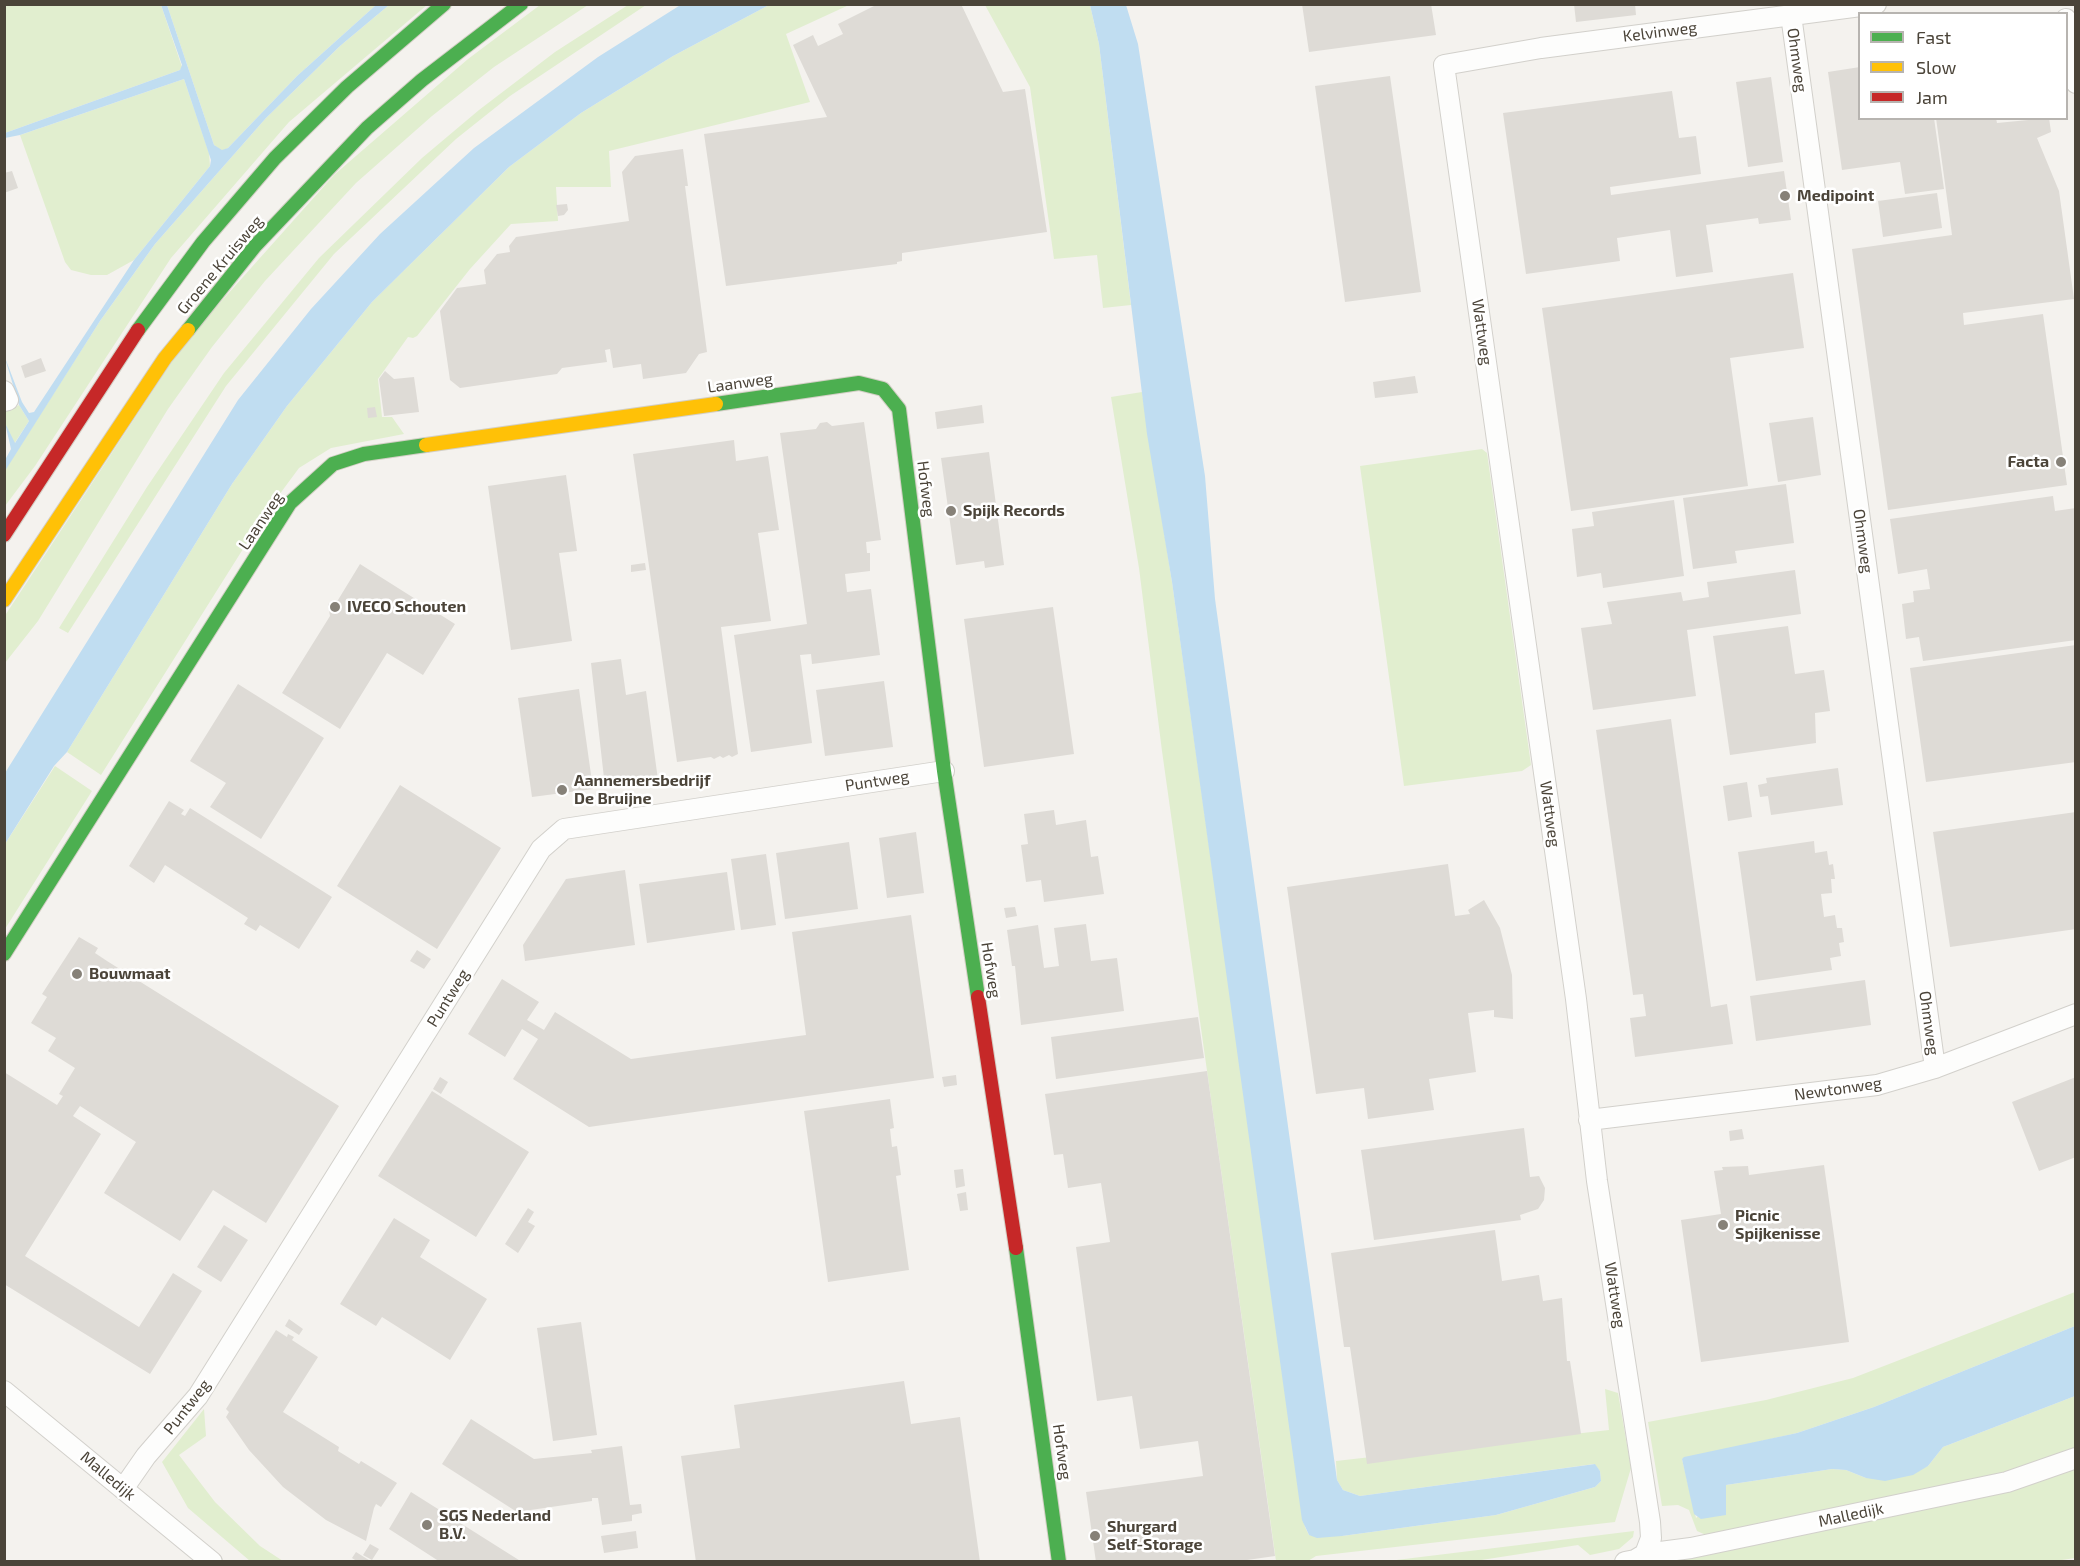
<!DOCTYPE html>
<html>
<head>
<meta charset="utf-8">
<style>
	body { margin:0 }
	#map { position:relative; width:2080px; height:1566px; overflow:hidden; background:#f4f2ee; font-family:"Exo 2",sans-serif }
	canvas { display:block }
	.frame { position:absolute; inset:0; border:6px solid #4b4439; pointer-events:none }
	.legend { position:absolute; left:1858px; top:12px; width:210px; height:108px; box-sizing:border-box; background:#fff; border:2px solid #b7b4b0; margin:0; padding:8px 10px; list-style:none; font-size:18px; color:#4b4439 }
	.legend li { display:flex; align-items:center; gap:12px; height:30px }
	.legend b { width:30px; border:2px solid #b7b4b0 }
</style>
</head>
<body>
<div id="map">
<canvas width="2080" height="1566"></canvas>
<div class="frame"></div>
<ul class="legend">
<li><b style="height:8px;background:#4caf50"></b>Fast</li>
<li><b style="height:8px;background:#ffc107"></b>Slow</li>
<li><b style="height:8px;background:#c62828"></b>Jam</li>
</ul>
</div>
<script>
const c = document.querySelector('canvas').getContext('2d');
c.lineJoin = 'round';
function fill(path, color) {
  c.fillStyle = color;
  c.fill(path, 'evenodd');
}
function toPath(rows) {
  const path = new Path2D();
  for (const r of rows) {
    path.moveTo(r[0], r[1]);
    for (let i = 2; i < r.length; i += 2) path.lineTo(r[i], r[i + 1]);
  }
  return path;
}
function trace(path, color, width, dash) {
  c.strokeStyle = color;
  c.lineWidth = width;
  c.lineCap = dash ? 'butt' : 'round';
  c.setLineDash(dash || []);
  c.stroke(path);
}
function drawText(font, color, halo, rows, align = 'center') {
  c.font = font + ' "Exo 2",sans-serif';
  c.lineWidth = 5;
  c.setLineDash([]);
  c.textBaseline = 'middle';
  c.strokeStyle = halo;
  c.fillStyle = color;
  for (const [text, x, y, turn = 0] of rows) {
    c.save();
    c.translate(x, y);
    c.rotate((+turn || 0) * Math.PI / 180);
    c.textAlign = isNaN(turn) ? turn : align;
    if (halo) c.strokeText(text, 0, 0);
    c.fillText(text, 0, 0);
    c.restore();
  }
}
fill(toPath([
	[4,5,161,5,182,67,180,70,5,133],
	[167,5,376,5,297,76,228,148,222,151,214,145],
	[389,5,427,5,289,122,171,258,35,466,5,506,4,471,100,321,155,244,266,118,340,46],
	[540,5,588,5,494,67,432,116,356,183,265,281,212,347,168,409,38,621,5,663,4,617,185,342,334,175,468,59],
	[628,5,646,5,510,96,456,139,334,254,226,386,68,633,59,628,147,487,224,373,319,258,422,158,479,110,555,52],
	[769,5,849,5,786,34,810,102,609,151,611,187,556,187,558,221,511,224,470,269,417,336,413,338,408,337,378,379,382,417,392,417,404,434,331,448,299,468,265,514,101,775,67,752,232,484,287,406,372,302,509,167,581,113,673,56],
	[985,5,1090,5,1099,44,1131,305,1103,308,1097,255,1054,259,1030,87],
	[184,79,209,153,210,166,134,260,107,275,91,275,71,270,65,262,20,135],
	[1142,392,1172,582,1305,1527,1309,1535,1342,1536,1496,1515,1595,1487,1601,1481,1600,1471,1594,1464,1360,1496,1343,1490,1337,1480,1336,1461,1609,1430,1605,1389,1618,1393,1631,1468,1615,1522,1316,1556,1308,1561,1276,1561,1162,751,1139,568,1111,397],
	[19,405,29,421,14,444,5,423,5,412],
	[1482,449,1487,453,1531,765,1522,771,1404,786,1360,466],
	[55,766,92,791,5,929,5,844],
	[2075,1292,2075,1326,1874,1407,1797,1433,1682,1459,1696,1518,1726,1489,1726,1485,1832,1469,1846,1470,1866,1478,1928,1466,1943,1447,2075,1396,2075,1450,1969,1484,1706,1535,1697,1531,1689,1510,1678,1505,1662,1506,1648,1422,1766,1400,1853,1378],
	[204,1409,206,1436,179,1455,215,1502,260,1546,283,1561,250,1561,188,1508,162,1462],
	[2075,1465,2075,1558,2049,1562,1678,1562,1677,1557],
	[1634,1531,1633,1537,1619,1549,1590,1555,1578,1545,1475,1561,1388,1561]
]), '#e1eecf');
fill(toPath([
	[682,4,769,5,673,56,581,113,509,167,372,302,287,406,232,484,67,752,54,766,5,844,5,773,238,400,311,309,380,234,474,148,598,57],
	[161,5,167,5,214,145,222,150,228,148,297,76,376,5,389,5,340,46,266,118,155,244,100,321,5,471,5,460,11,449,5,423,15,443,29,421,19,405,4,355,22,402,29,413,34,412,134,260,210,166,211,160,184,79,20,135,5,138,5,133,180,70,182,65],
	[1090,5,1126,5,1138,44,1205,476,1215,599,1337,1480,1343,1490,1360,1496,1595,1464,1600,1471,1601,1481,1595,1487,1496,1515,1342,1536,1317,1538,1309,1535,1302,1520,1172,582,1147,434,1099,44],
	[2075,1326,2075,1396,1943,1447,1928,1466,1913,1475,1885,1481,1866,1478,1846,1470,1832,1469,1726,1485,1726,1515,1701,1519,1694,1514,1682,1459,1684,1457,1797,1433,1874,1407]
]), '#c0ddf1');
fill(toPath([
	[878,4,961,4,1003,92,1025,89,1047,232,902,253,902,261,897,262,897,264,726,286,704,134,827,117,793,45,813,35,818,46,843,34,838,24],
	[1302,4,1431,4,1436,35,1309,52],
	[1574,4,1635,4,1636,15,1576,22],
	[1860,67,1860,118,1934,118,1944,189,1905,194,1900,162,1842,170,1828,72],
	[1390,76,1421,292,1345,302,1315,86],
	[1771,77,1783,162,1748,167,1736,82],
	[1672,91,1679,138,1696,136,1701,174,1610,187,1611,195,1784,171,1791,220,1759,224,1758,218,1706,225,1713,272,1676,277,1670,230,1617,238,1620,261,1526,274,1503,113],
	[1936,118,1996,118,1997,123,2049,118,2051,132,2037,138,2059,191,2074,299,1963,313,1964,325,2043,314,2067,485,1888,510,1852,249,1952,235],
	[683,149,688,186,685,186,707,352,699,354,686,373,643,379,641,364,613,368,610,349,605,350,607,362,562,368,557,374,460,388,450,380,440,311,457,288,486,284,484,270,497,254,510,252,509,246,516,237,629,221,622,172,635,156],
	[12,171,18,188,4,193,4,173],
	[1937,193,1942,228,1883,237,1878,201],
	[567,204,568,210,564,215,558,216,556,205],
	[1793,273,1804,348,1730,358,1748,486,1571,511,1542,308],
	[41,358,46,371,25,378,21,366],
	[385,371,394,379,414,377,419,412,384,416,379,379],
	[1415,376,1418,393,1375,398,1373,382],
	[982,405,984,423,937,429,935,412],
	[375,407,377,417,368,418,367,408],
	[1813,417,1821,475,1778,482,1769,423],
	[827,422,832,426,864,422,881,540,866,542,867,553,870,553,870,571,845,574,847,592,871,589,880,655,812,664,811,654,800,655,812,743,751,752,734,635,807,624,780,433,816,429,820,423],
	[734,440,736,461,768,456,779,530,758,533,771,621,721,627,738,754,732,757,729,755,723,758,720,756,714,759,711,757,677,762,633,454],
	[989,452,1004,565,985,568,984,561,956,565,941,458],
	[566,475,577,551,559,553,572,641,511,650,488,486],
	[1786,484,1794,543,1735,551,1737,563,1693,569,1683,498],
	[2053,496,2055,511,2076,508,2076,640,1923,661,1919,637,1906,639,1902,604,1914,602,1913,591,1930,589,1927,569,1898,574,1890,519],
	[1674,500,1684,576,1603,588,1601,573,1577,577,1572,529,1594,526,1592,512],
	[645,563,646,570,631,572,631,565],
	[360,564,455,624,423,675,387,653,340,729,282,693,330,616,328,604,338,600],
	[1795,570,1801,614,1687,630,1696,696,1593,710,1581,628,1612,624,1607,602,1681,592,1683,601,1709,597,1707,582],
	[1053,607,1074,754,984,767,964,619],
	[1788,626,1795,674,1824,670,1830,711,1815,713,1816,743,1730,755,1713,636],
	[2076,645,2076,762,1926,782,1910,668],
	[621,659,626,695,646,691,658,780,605,787,591,663],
	[884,681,893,747,825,756,816,690],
	[238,684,324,738,261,839,210,807,226,783,190,761],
	[579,689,593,789,532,797,518,698],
	[1671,719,1711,1007,1727,1004,1733,1044,1635,1057,1630,1018,1646,1016,1643,994,1633,995,1596,730],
	[1838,768,1843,805,1771,815,1768,796,1760,797,1758,785,1767,783,1766,778],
	[1747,782,1752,817,1728,821,1723,786],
	[400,785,501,848,437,949,337,886],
	[169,801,184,810,181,814,185,816,190,808,332,897,299,949,260,925,256,931,244,924,248,918,165,865,154,883,129,866],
	[1054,810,1056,825,1086,820,1091,857,1098,856,1104,894,1044,902,1041,880,1026,882,1021,845,1028,844,1024,814],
	[2076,812,2076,929,1950,947,1933,832],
	[916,832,924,893,887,898,879,838],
	[1814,841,1815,853,1827,851,1829,865,1833,864,1835,879,1831,879,1832,893,1821,894,1824,917,1835,915,1837,928,1842,928,1844,942,1839,943,1841,956,1830,958,1832,970,1756,981,1738,852],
	[849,842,858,909,785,919,776,853],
	[766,854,776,925,741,930,731,859],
	[1448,864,1455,916,1470,914,1468,910,1484,900,1500,928,1512,975,1513,1019,1494,1017,1494,1010,1468,1013,1476,1072,1429,1079,1434,1110,1368,1119,1364,1088,1316,1094,1287,887],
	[625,870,635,945,525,961,523,945,566,879],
	[727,872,735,930,647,943,639,884],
	[1015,907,1017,916,1006,918,1004,908],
	[911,915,934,1078,589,1127,513,1079,538,1039,522,1029,505,1057,468,1034,502,979,539,1002,527,1020,544,1030,555,1012,631,1059,806,1035,792,932],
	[1086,924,1091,961,1117,958,1124,1011,1021,1025,1015,966,1012,966,1007,930,1038,925,1044,968,1059,966,1054,928],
	[79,937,98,948,95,953,107,961,339,1106,266,1223,213,1190,180,1241,104,1193,136,1142,80,1106,73,1116,101,1134,25,1256,139,1327,173,1273,202,1291,150,1374,4,1284,4,1072,57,1105,63,1096,59,1094,75,1068,48,1051,56,1038,31,1023,47,997,42,994],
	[417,950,431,959,424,969,410,961],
	[1865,980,1871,1025,1756,1041,1750,996],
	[1198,1017,1204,1058,1056,1079,1051,1037],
	[1207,1071,1275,1556,1233,1562,1096,1562,1086,1492,1203,1476,1198,1441,1140,1449,1132,1396,1097,1401,1076,1247,1110,1242,1101,1183,1068,1188,1063,1154,1054,1155,1045,1094],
	[956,1075,957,1085,944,1087,942,1077],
	[440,1077,448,1082,441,1094,433,1089],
	[2076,1077,2076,1157,2039,1171,2012,1102],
	[432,1091,529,1152,476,1237,378,1176],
	[890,1099,894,1128,890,1129,892,1147,897,1146,901,1175,896,1176,909,1270,828,1282,804,1111],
	[1524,1128,1530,1177,1539,1176,1545,1188,1544,1200,1538,1209,1520,1215,1521,1220,1374,1240,1361,1150],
	[1742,1129,1744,1139,1730,1141,1729,1131],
	[1824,1165,1849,1342,1701,1362,1681,1220,1721,1214,1714,1171,1723,1170,1722,1167,1748,1166,1749,1175],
	[963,1169,965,1186,956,1188,954,1170],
	[966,1192,968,1210,960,1211,957,1194],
	[528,1208,534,1212,528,1222,535,1226,518,1253,505,1244],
	[394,1218,430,1240,420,1257,487,1299,450,1360,382,1317,376,1326,340,1304],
	[224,1225,248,1240,221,1282,197,1267],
	[1495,1230,1502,1281,1539,1275,1543,1301,1562,1298,1567,1361,1570,1361,1581,1434,1367,1464,1350,1347,1344,1347,1331,1253],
	[289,1319,303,1329,299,1335,285,1326],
	[581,1322,597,1435,553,1441,537,1328],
	[276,1330,287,1337,288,1334,294,1337,292,1340,318,1357,283,1412,339,1447,338,1451,359,1464,361,1461,397,1483,381,1507,376,1504,374,1508,366,1541,326,1520,283,1487,249,1450,226,1417,229,1412,226,1409],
	[904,1381,911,1424,960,1417,980,1562,696,1562,681,1456,740,1448,734,1405],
	[471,1419,534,1459,592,1453,591,1450,622,1446,630,1505,641,1504,642,1513,632,1515,632,1521,602,1525,598,1498,592,1498,592,1501,517,1512,442,1464],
	[411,1492,457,1521,522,1562,440,1562,434,1558,389,1529],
	[636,1531,638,1548,604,1553,601,1536],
	[370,1544,379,1549,372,1560,363,1555],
	[356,1552,372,1562,358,1562,352,1558]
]), '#dedbd6');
const street = toPath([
	[1791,15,1935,1068],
	[2066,19,2076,83],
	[4,391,8,400,4,401],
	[1589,1120,1877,1085,1935,1068,2076,1014],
	[4,1391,212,1562],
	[123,1489,146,1456,198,1396,541,849,564,829,944,771],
	[1625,1562,1635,1560,1645,1554,1691,1548,2007,1482,2076,1458],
	[1647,1562,1645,1554,1651,1538,1650,1522,1597,1181,1576,999,1444,65,1541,48,1876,4]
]);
const fast = toPath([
	[138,330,203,242,275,158,347,87,444,4],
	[188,330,255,246,367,128,422,80,521,4],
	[716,404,859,383,883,389,899,409,944,771,978,997],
	[4,954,290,503,333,464,364,454,426,445],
	[1016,1248,1059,1562]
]);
const slow = toPath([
	[426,445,716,404],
	[4,600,165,358,188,330]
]);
const jam = toPath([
	[4,535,138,330],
	[978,997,1016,1248]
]);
trace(street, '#d2d0cb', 22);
trace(fast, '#d3cfc5', 16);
trace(slow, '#d3cfc5', 16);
trace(jam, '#d3cfc5', 16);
trace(street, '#fdfdfc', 20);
trace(fast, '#4caf50', 14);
trace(slow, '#ffc107', 14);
trace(jam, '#c62828', 14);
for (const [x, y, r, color] of [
	[1785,196,6,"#868178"],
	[2061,462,6,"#868178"],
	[951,511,6,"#868178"],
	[335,607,6,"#868178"],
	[562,790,6,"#868178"],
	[77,974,6,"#868178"],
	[1723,1225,6,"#868178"],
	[427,1525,6,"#868178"],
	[1095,1536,6,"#868178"]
]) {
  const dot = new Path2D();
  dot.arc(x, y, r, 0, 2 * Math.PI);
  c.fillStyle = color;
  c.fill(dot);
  trace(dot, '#fff', 2);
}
drawText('16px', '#4b4439', '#fff', [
	["Kelvinweg",1660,32,-7],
	["Ohmweg",1797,60,82],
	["Groene Kruisweg",220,265,-50],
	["Wattweg",1482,332,82],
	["Laanweg",740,383,-8],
	["Hofweg",926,489,83],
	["Laanweg",261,521,-56],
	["Ohmweg",1863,541,82],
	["Puntweg",877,781,-9],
	["Wattweg",1550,814,82],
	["Hofweg",991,970,81],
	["Puntweg",448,998,-58],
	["Ohmweg",1929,1023,82],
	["Newtonweg",1838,1089,-8],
	["Wattweg",1615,1295,81],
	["Puntweg",187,1407,-52],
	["Hofweg",1062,1452,82],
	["Malledijk",108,1476,40],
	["Malledijk",1851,1515,-12]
]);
drawText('bold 16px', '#4b4439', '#fff', [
	["Medipoint",1797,196],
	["Facta",2049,462,"right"],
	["Spijk Records",963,511],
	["IVECO Schouten",347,607],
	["Aannemersbedrijf",574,781],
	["De Bruijne",574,799],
	["Bouwmaat",89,974],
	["Picnic",1735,1216],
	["Spijkenisse",1735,1234],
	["SGS Nederland",439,1516],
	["B.V.",439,1534],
	["Shurgard",1107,1527],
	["Self-Storage",1107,1545]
], 'left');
</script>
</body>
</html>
